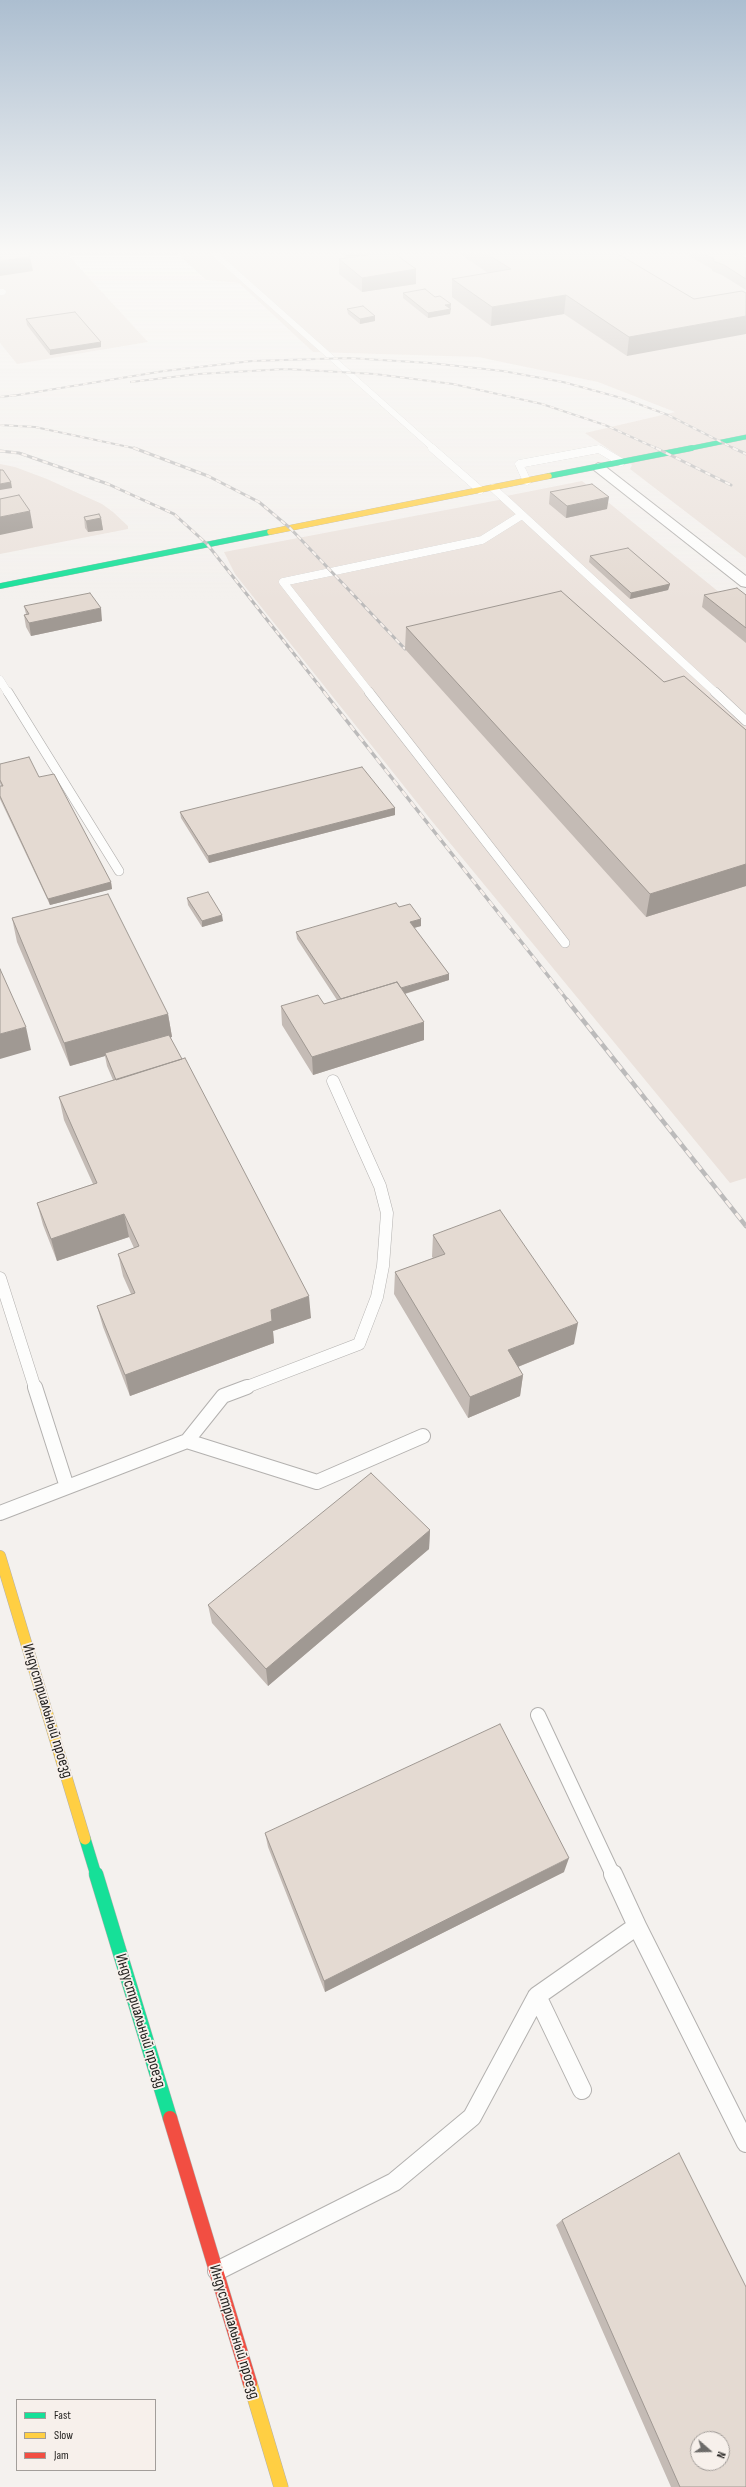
<!DOCTYPE html>
<html>
<head>
<meta charset="utf-8">
<style>
	body { margin:0 }
	#map { position:relative; width:746px; height:2487px; overflow:hidden; background:#f4f1ee; font-family:"Sofia Sans Condensed",sans-serif }
	canvas { display:block }
	.legend { position:absolute; left:16px; top:2399px; width:140px; height:72px; box-sizing:border-box; background:#f7f0eb; border:1px solid #a39e9a; margin:0; padding:5px 7px; list-style:none; font-size:12px; color:#252321 }
	.legend li { display:flex; align-items:center; gap:8px; height:20px }
	.legend b { width:20px; border:1px solid #a39e9a }
	.north { position:absolute; left:690px; top:2431px; width:40px; height:40px; box-sizing:border-box; background:#f7f0eb; border:1px solid #a39e9a; border-radius:50%; rotate:110deg; font-size:11px; font-weight:700; line-height:16px; text-align:center; color:#252321 }
	.north::after { content:''; display:block; margin:auto; width:14px; height:18px; background:#6d6b69; clip-path:polygon(50% 0,100% 100%,50% 72%,0 100%) }
</style>
</head>
<body>
<div id="map">
<canvas width="746" height="2487"></canvas>
<ul class="legend">
<li><b style="height:5px;background:#16e098"></b>Fast</li>
<li><b style="height:5px;background:#ffcf43"></b>Slow</li>
<li><b style="height:5px;background:#f24e42"></b>Jam</li>
</ul>
<div class="north">N</div>
</div>
<script>
const c = document.querySelector('canvas').getContext('2d');
c.lineJoin = 'round';
function fill(path, color) {
  c.fillStyle = color;
  c.fill(path, 'evenodd');
}
function toPath(rows) {
  const path = new Path2D();
  for (const r of rows) {
    path.moveTo(r[0], r[1]);
    for (let i = 2; i < r.length; i += 2) path.lineTo(r[i], r[i + 1]);
  }
  return path;
}
function trace(path, color, width, dash) {
  c.strokeStyle = color;
  c.lineWidth = width;
  c.lineCap = dash ? 'butt' : 'round';
  c.setLineDash(dash || []);
  c.stroke(path);
}
function drawText(font, color, halo, rows, align = 'center') {
  c.font = font + ' "Sofia Sans Condensed",sans-serif';
  c.lineWidth = 3.5;
  c.setLineDash([]);
  c.textBaseline = 'middle';
  c.strokeStyle = halo;
  c.fillStyle = color;
  for (const [text, x, y, turn = 0] of rows) {
    c.save();
    c.translate(x, y);
    c.rotate((+turn || 0) * Math.PI / 180);
    c.textAlign = isNaN(turn) ? turn : align;
    if (halo) c.strokeText(text, 0, 0);
    c.fillText(text, 0, 0);
    c.restore();
  }
}
fill(toPath([
	[0,254,67,254,148,342,17,364,0,343],
	[178,254,722,254,746,266,746,558,630,469,632,465,585,433,675,412,598,382,478,357,313,352,239,283,206,280],
	[0,464,15,467,47,479,102,504,113,512,128,526,128,529,0,554],
	[582,481,746,614,746,1178,730,1183,431,820,235,574,224,552,504,499,506,496]
]), '#ebe2dc');
const laneFar5 = toPath([
	[215,254,434,449],
	[0,292,3,292]
]);
const laneFar4 = toPath([
	[432,448,480,490],
	[527,481,519,464,599,449,621,462],
	[493,488,716,693],
	[0,680,8,693],
	[370,693,283,582,482,540,522,515]
]);
const laneFar3 = toPath([
	[8,692,119,871],
	[369,692,565,943],
	[715,692,746,721]
]);
const laneFar2 = toPath([
	[0,1278,35,1388],
	[244,1388,359,1344,377,1297,383,1266,387,1213,380,1186,333,1081]
]);
const laneFar1 = toPath([
	[35,1387,67,1487],
	[187,1441,223,1396,247,1387],
	[0,1513,187,1441,317,1482,423,1436],
	[538,1715,613,1875]
]);
const lane = toPath([
	[613,1874,637,1926],
	[537,1996,637,1926,746,2143],
	[217,2271,394,2182,472,2117,537,1996,582,2090]
]);
const street = toPath([
	[598,463,602,464,746,576,746,587,741,586,594,470,592,467,598,463]
]);
const fastFar3 = toPath([
	[687,449,746,437]
]);
const fastFar2 = toPath([
	[549,476,692,448],
	[0,586,270,532]
]);
const fastFar1 = toPath([
	[85,1839,96,1875]
]);
const fast = toPath([
	[96,1874,170,2118]
]);
const slowFar2 = toPath([
	[270,532,549,476]
]);
const slowFar1 = toPath([
	[0,1556,85,1839]
]);
const slow = toPath([
	[250,2383,281,2487]
]);
const jam = toPath([
	[170,2118,250,2383]
]);
trace(laneFar5, '#b3b1af', 6);
trace(laneFar4, '#b3b1af', 8);
trace(laneFar3, '#b3b1af', 10);
trace(laneFar2, '#b3b1af', 13);
trace(laneFar1, '#b3b1af', 16);
trace(lane, '#b3b1af', 20);
trace(street, '#b3b1af', 2);
trace(fastFar3, '#b3b1af', 5);
trace(fastFar2, '#b3b1af', 6);
trace(fastFar1, '#b3b1af', 12);
trace(fast, '#b3b1af', 15);
trace(slowFar2, '#b3b1af', 6);
trace(slowFar1, '#b3b1af', 12);
trace(slow, '#b3b1af', 15);
trace(jam, '#b3b1af', 15);
trace(laneFar5, '#fdfdfc', 6);
trace(laneFar4, '#fdfdfc', 8);
trace(laneFar3, '#fdfdfc', 9);
trace(laneFar2, '#fdfdfc', 12);
trace(laneFar1, '#fdfdfc', 14);
trace(lane, '#fdfdfc', 18);
fill(street, '#fdfdfc');
trace(fastFar3, '#16e098', 4.5);
trace(fastFar2, '#16e098', 5.5);
trace(fastFar1, '#16e098', 11);
trace(fast, '#16e098', 14);
trace(slowFar2, '#ffcf43', 5.5);
trace(slowFar1, '#ffcf43', 11);
trace(slow, '#ffcf43', 14);
trace(jam, '#f24e42', 14);
const railFar3 = toPath([
	[131,382,198,374,286,369,375,374,453,384,542,404,605,425,658,449],
	[12,396,164,371,252,361,349,358,430,363,503,371,563,382,625,399,668,415,735,449],
	[0,397,18,395],
	[0,425,35,427,138,449]
]);
const railFar2 = toPath([
	[134,448,208,476,259,502,290,528,405,649],
	[656,448,731,485],
	[733,448,746,454],
	[0,451,19,453,108,484,174,514,207,544,325,693]
]);
const railFar1 = toPath([
	[324,692,568,1001]
]);
const rail = toPath([
	[567,1000,746,1226]
]);
trace(railFar3, '#bcbbbb', 2);
trace(railFar2, '#bcbbbb', 3);
trace(railFar1, '#bcbbbb', 3.5);
trace(rail, '#bcbbbb', 4.5);
trace(railFar3, '#f7f0eb', 1.5, [4.5]);
trace(railFar2, '#f7f0eb', 2, [5.5]);
trace(railFar1, '#f7f0eb', 2.5, [7]);
trace(rail, '#f7f0eb', 3, [8]);
fill(toPath([
	[341,254,365,254,365,255,346,257],
	[460,254,618,254,694,299,627,356,564,314,491,326,452,297,452,279,488,273],
	[689,254,732,254,746,259,746,290,722,275,712,271,712,269,689,256],
	[339,259,416,269,416,284,362,292,339,274],
	[403,293,451,309,450,314,428,318,403,298],
	[347,309,375,321,360,324,348,314],
	[26,319,101,347,50,355,27,325],
	[550,492,607,509,566,518,549,504],
	[84,517,101,518,103,530,88,532,85,528],
	[590,556,670,584,668,590,630,599,589,562],
	[704,595,746,595,746,643,702,607],
	[24,606,102,621,31,636,26,627,24,615,26,614],
	[406,627,664,682,746,730,746,886,646,917,405,649],
	[0,764,39,777,111,882,112,889,50,905,0,799,0,786,1,786,0,783],
	[395,808,395,815,209,863,181,818,180,812],
	[187,898,223,921,202,927,188,905],
	[399,907,421,919,421,926,414,928,449,974,449,980,405,994,424,1040,313,1075,282,1025,281,1006,324,1004,337,1000,297,939,296,932],
	[12,918,168,1014,172,1037,170,1037,311,1318,273,1331,274,1343,130,1396,103,1327,97,1306,131,1294,123,1276,118,1254,134,1248,129,1237,57,1261,43,1225,37,1203,93,1184,64,1120,59,1097,113,1080,107,1066,105,1056,70,1066,17,942],
	[433,1235,574,1344,518,1367,523,1375,520,1396,468,1418,394,1294,395,1272,433,1258,432,1257],
	[430,1530,429,1549,268,1686,212,1623,208,1605],
	[265,1833,564,1872,325,1992,268,1847],
	[562,2220,746,2487,671,2487,556,2225]
]), '#c4bbb5');
fill(toPath([
	[346,254,365,254,365,255,346,257],
	[30,257,33,271,0,276,0,261],
	[416,269,416,284,362,292,362,278],
	[566,295,564,314,491,326,492,307],
	[451,304,450,314,428,318,428,313,445,305],
	[375,316,375,321,360,324,360,319],
	[746,316,746,334,627,356,629,337],
	[101,342,101,347,50,355,50,350],
	[11,482,12,488,0,490,0,484],
	[609,497,607,509,566,518,567,506],
	[30,511,33,528,0,535,0,517],
	[101,518,103,530,88,532,86,521],
	[670,584,668,590,630,599,631,593],
	[101,608,102,621,31,636,29,623],
	[395,808,395,815,209,863,208,856],
	[746,864,746,886,646,917,650,894],
	[111,882,112,889,50,905,48,899],
	[222,915,223,921,202,927,202,921],
	[421,919,421,926,410,929,410,922],
	[449,974,449,980,345,1012,345,1005],
	[168,1014,172,1037,106,1055,105,1053,105,1056,70,1066,64,1043],
	[424,1022,424,1040,313,1075,312,1057],
	[26,1027,31,1050,0,1059,0,1034],
	[124,1214,129,1237,57,1261,51,1239],
	[309,1296,311,1318,273,1331,274,1343,130,1396,125,1375,271,1310],
	[578,1323,574,1344,505,1372,508,1350],
	[523,1375,520,1396,468,1418,470,1397],
	[430,1530,429,1549,268,1686,266,1669],
	[569,1858,564,1872,325,1992,324,1981]
]), '#a09993');
const building = toPath([
	[0,254,28,254,30,257,0,261,0,254],
	[375,254,395,254,416,269,362,278,339,259,375,254],
	[487,254,618,254,694,299,742,291,746,293,746,316,629,337,566,295,492,307,452,279,511,269,487,254],
	[704,254,732,254,735,255,740,254,746,259,746,279,724,265,713,261,714,259,704,254],
	[425,289,435,297,440,296,451,304,445,305,451,309,428,313,403,293,425,289],
	[363,306,375,316,360,319,347,309,363,306],
	[75,312,101,342,50,350,26,319,75,312],
	[0,470,3,470,11,482,0,484,0,470],
	[592,484,609,497,567,506,550,492,592,484],
	[19,495,30,511,0,517,0,499,19,495],
	[99,514,101,518,86,521,84,517,99,514],
	[628,548,670,584,631,593,590,556,628,548],
	[737,588,746,595,746,628,704,595,737,588],
	[561,591,664,682,684,676,746,730,746,864,650,894,406,627,561,591],
	[90,593,101,608,29,623,24,615,29,614,24,606,90,593],
	[29,757,39,777,54,774,111,882,48,899,0,796,0,786,3,786,0,780,0,764,29,757],
	[362,767,395,808,208,856,180,812,362,767],
	[208,892,222,915,202,921,187,898,208,892],
	[108,894,168,1014,64,1043,12,918,108,894],
	[396,903,399,907,410,904,421,919,410,922,449,974,401,988,397,982,341,999,296,932,396,903],
	[0,969,26,1027,0,1034,0,969],
	[397,982,424,1022,312,1057,281,1006,318,995,324,1004,397,982],
	[169,1035,182,1059,116,1080,105,1053,169,1035],
	[185,1058,309,1296,271,1310,272,1321,125,1375,97,1306,135,1293,118,1254,139,1246,124,1214,51,1239,37,1203,97,1183,59,1097,185,1058],
	[500,1210,578,1323,508,1350,523,1375,470,1397,395,1272,445,1254,433,1235,500,1210],
	[371,1473,430,1530,266,1669,208,1605,371,1473],
	[500,1724,569,1858,324,1981,265,1833,500,1724],
	[679,2153,746,2287,746,2487,680,2487,562,2220,679,2153],
	[698,2439,722,2439,722,2463,698,2463,698,2439]
]);
fill(building, '#e4dad2');
trace(building, '#a09993', 1);
const sky = c.createLinearGradient(0, 0, 0, 602);
sky.addColorStop(0, '#acbed0');
sky.addColorStop(0.42, '#faf9f7');
sky.addColorStop(1, '#faf9f700');
c.fillStyle = sky;
c.fillRect(0, 0, 746, 602);
drawText('16px', '#252321', '#f7f0eb', [
	["Индустриальный проезд",47,1711,73],
	["Индустриальный проезд",140,2021,73],
	["Индустриальный проезд",234,2332,73]
]);
</script>
</body>
</html>
